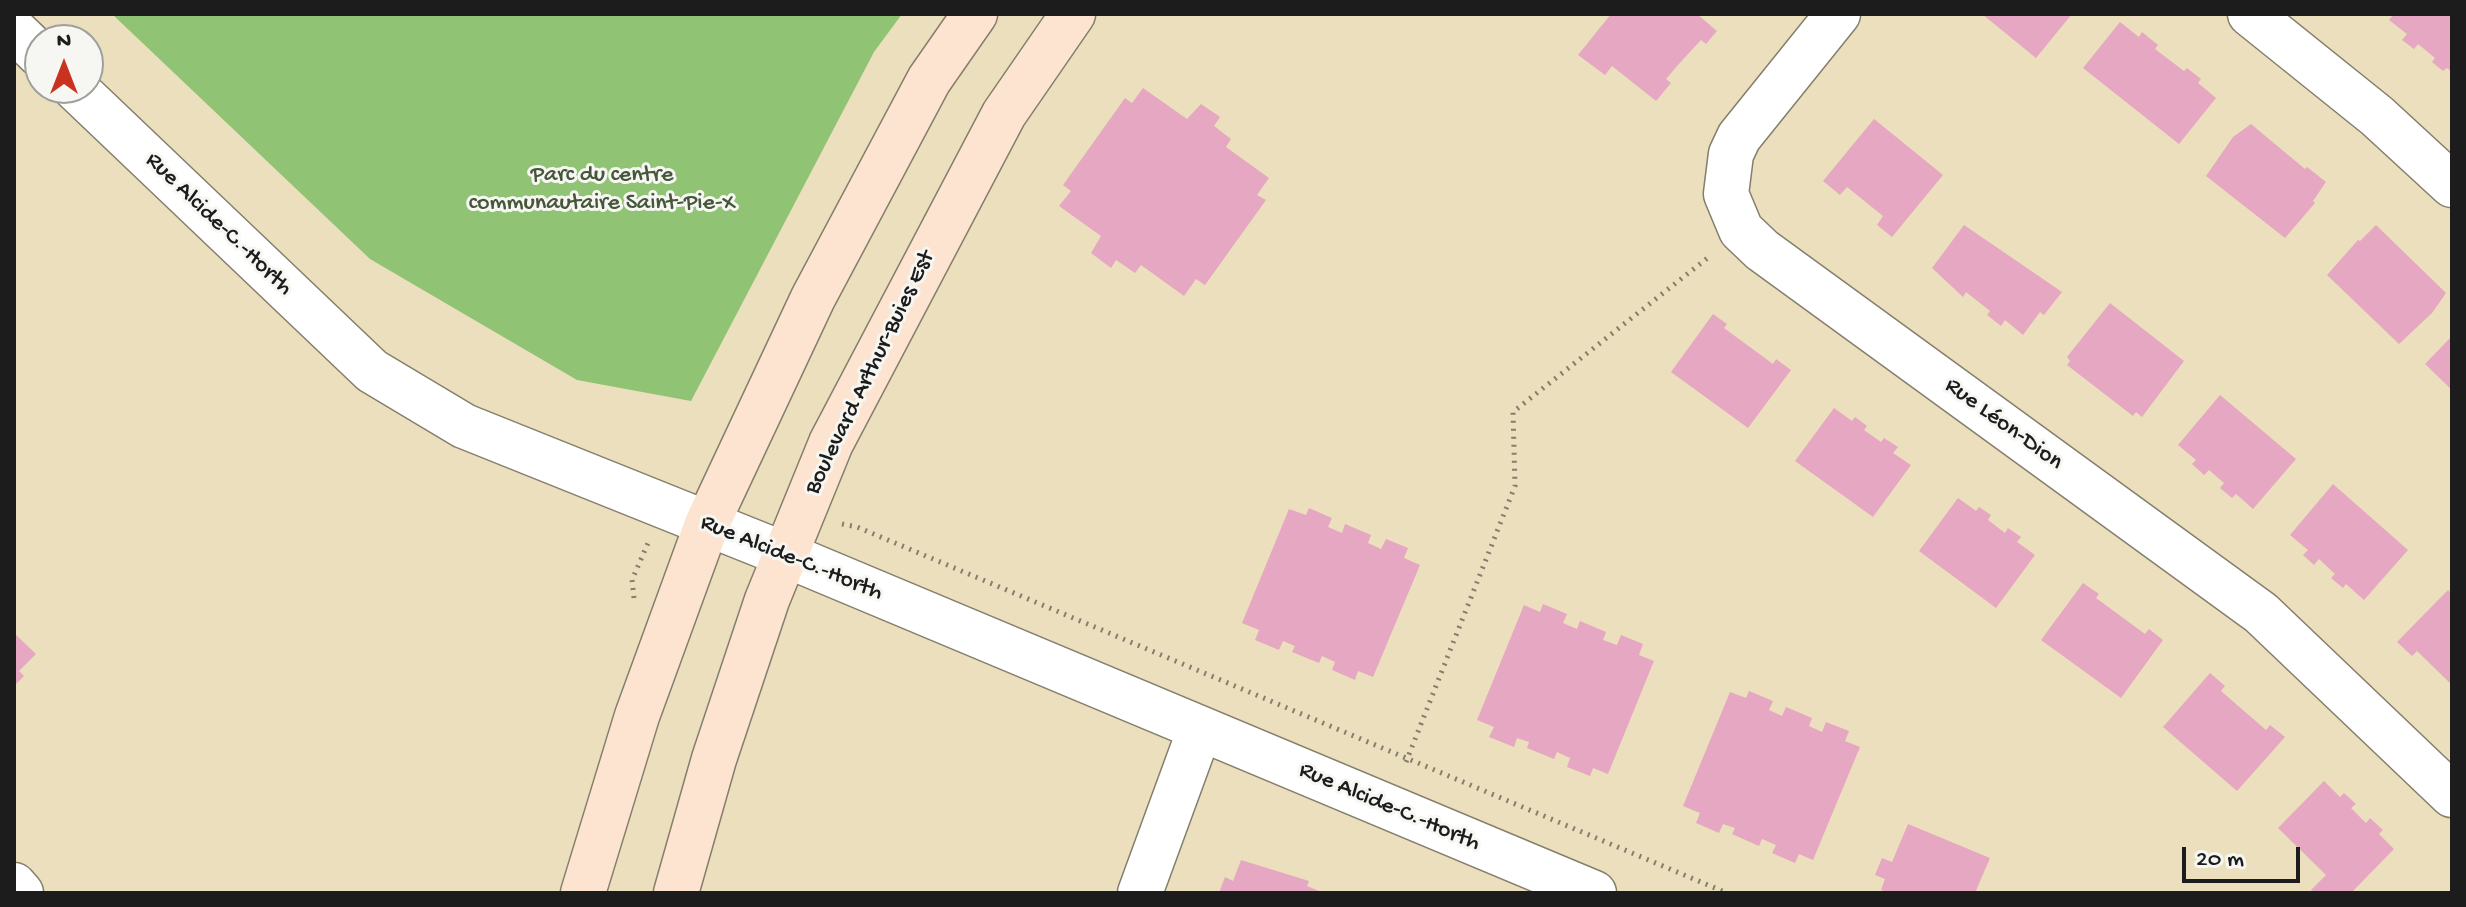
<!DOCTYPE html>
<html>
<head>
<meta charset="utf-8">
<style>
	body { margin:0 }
	#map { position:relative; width:2466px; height:907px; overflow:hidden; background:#ecdfbd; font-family:"Gochi Hand",sans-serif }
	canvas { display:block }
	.frame { position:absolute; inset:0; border:16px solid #1c1c1c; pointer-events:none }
	.north { position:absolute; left:24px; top:24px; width:80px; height:80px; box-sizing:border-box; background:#f6f6f2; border:2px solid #9f9f9c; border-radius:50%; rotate:0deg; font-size:22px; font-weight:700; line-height:32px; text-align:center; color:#1c1c1c }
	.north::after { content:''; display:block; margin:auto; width:28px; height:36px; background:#c8321e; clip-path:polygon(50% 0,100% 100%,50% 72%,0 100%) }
	.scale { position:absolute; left:2182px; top:847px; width:118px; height:36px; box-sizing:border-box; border:4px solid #1c1c1c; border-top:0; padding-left:10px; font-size:24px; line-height:28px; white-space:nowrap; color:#1c1c1c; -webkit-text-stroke:6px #f6f6f2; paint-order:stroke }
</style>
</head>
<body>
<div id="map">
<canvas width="2466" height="907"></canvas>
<div class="frame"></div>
<div class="north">N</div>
<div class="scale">20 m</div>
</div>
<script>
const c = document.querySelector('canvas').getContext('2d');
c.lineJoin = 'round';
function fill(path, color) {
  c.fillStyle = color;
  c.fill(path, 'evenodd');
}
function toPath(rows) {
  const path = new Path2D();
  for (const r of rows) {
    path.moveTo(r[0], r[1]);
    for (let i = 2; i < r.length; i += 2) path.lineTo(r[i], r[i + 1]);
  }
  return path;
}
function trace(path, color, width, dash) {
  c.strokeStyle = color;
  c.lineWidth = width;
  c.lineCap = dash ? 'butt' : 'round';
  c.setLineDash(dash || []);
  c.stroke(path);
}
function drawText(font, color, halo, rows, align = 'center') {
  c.font = font + ' "Gochi Hand",sans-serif';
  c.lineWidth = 6;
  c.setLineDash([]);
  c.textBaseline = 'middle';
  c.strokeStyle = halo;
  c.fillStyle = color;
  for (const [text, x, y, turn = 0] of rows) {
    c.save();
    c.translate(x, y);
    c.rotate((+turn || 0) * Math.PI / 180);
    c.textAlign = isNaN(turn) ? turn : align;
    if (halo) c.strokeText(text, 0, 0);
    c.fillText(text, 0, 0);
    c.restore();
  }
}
fill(toPath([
	[112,14,902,14,874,52,691,401,577,380,370,259]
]), '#90c374');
fill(toPath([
	[1611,14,1697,14,1717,31,1706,44,1701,40,1677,66,1666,79,1671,83,1656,101,1612,66,1605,75,1578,55],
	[1982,14,2072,14,2036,58],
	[2394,14,2452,14,2452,72,2447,68,2443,71,2432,62,2435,58,2418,44,2414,49,2402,40,2407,34,2389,20],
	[2120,22,2139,37,2142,32,2158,45,2155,49,2184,71,2187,68,2201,79,2198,83,2216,98,2179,144,2083,68],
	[1143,88,1187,119,1201,104,1220,117,1214,126,1231,139,1226,147,1269,178,1257,195,1266,200,1205,285,1196,279,1184,296,1141,265,1135,273,1116,260,1111,268,1091,253,1101,236,1059,206,1071,191,1063,185,1125,98,1132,103],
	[1874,119,1943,175,1892,237,1877,225,1883,216,1847,187,1840,195,1823,181],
	[2251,124,2305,169,2307,167,2326,182,2313,201,2315,203,2285,238,2206,176,2233,137],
	[1964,225,2062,292,2044,315,2040,312,2023,335,2005,320,2001,326,1987,315,1990,311,1966,292,1963,297,1932,268],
	[2376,225,2446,293,2432,313,2399,344,2327,275,2358,240,2360,241],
	[2110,303,2184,361,2142,417,2136,412,2133,416,2067,365,2070,361,2067,357],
	[1713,314,1727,324,1724,328,1773,364,1776,359,1791,370,1748,428,1671,372],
	[2452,336,2452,390,2425,364],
	[2220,395,2296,459,2253,509,2236,494,2232,498,2220,488,2224,483,2209,470,2204,475,2192,464,2196,460,2178,445],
	[1834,408,1852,421,1855,417,1867,426,1864,430,1881,442,1884,438,1898,447,1893,453,1911,465,1873,517,1795,461],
	[2333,484,2408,550,2364,600,2346,584,2343,588,2331,578,2335,574,2319,559,2314,565,2303,555,2308,550,2290,535],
	[1958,498,1976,511,1979,507,1991,515,1988,520,2005,533,2008,528,2021,537,2017,542,2035,555,1996,608,1919,551],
	[1309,508,1332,518,1328,527,1342,533,1345,524,1371,535,1368,543,1381,549,1386,539,1408,548,1404,558,1420,565,1373,677,1358,671,1355,680,1332,670,1335,662,1322,656,1319,663,1292,652,1295,646,1283,641,1279,650,1255,640,1259,630,1242,623,1289,509,1306,515],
	[2083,583,2099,594,2096,598,2145,634,2149,629,2163,640,2121,698,2041,640],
	[2448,590,2452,594,2452,685,2417,651,2412,656,2397,642],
	[1543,604,1567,614,1563,623,1577,629,1580,621,1606,632,1603,640,1617,645,1621,635,1643,644,1639,655,1654,661,1608,774,1593,768,1590,776,1567,767,1570,758,1557,752,1554,759,1527,748,1529,742,1517,738,1514,747,1489,737,1494,727,1477,720,1524,605,1540,612],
	[14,633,36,654,19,671,24,676,14,686],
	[2210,673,2225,686,2221,691,2266,730,2270,725,2285,737,2237,791,2163,727],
	[1749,691,1773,701,1769,710,1782,716,1786,707,1812,718,1809,726,1822,732,1826,722,1849,731,1845,741,1860,747,1813,860,1799,854,1795,863,1772,853,1776,845,1762,839,1759,846,1732,834,1735,828,1723,824,1719,833,1696,823,1700,813,1683,806,1730,692,1746,698],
	[2324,781,2340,797,2344,793,2356,804,2351,808,2366,823,2370,818,2383,830,2379,834,2394,849,2351,893,2314,893,2311,890,2326,875,2278,828],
	[1908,824,1990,858,1975,893,1889,893,1881,890,1885,879,1875,875,1882,858,1892,862],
	[1241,860,1309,881,1307,886,1324,893,1219,893,1225,877,1233,881]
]), '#e5a7c1');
const street = toPath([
	[1838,14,1739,137,1731,154,1726,194,1741,230,1762,250,2261,613,2452,795],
	[2250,14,2377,116,2452,185],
	[14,30,40,55],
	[75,88,372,371,464,426,786,555,1594,893],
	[14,885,21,893],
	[1140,893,1200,729]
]);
const secondary = toPath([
	[583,893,637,716,707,524,813,298,929,80,975,14],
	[676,893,714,759,767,600,831,443,1004,114,1073,14]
]);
trace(street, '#847e6c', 47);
trace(secondary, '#847e6c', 47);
trace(toPath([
	[842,524,857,527,1727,893],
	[634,598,632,580,648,543],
	[1406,762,1515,486,1513,412,1710,256]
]), '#847e6c', 5, [2, 6]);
trace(street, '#fff', 44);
trace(secondary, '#fde4d0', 44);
drawText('24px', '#45563b', '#f6f6f2', [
	["Parc du centre",602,176],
	["communautaire Saint-Pie-X",602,204]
]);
drawText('24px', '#1c1c1c', '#f6f6f2', [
	["Rue Alcide-C.-Horth",218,225,44],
	["Boulevard Arthur-Buies Est",871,373,-64],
	["Rue Léon-Dion",2003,425,36],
	["Rue Alcide-C.-Horth",791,559,22],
	["Rue Alcide-C.-Horth",1389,808,23]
]);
</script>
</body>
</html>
